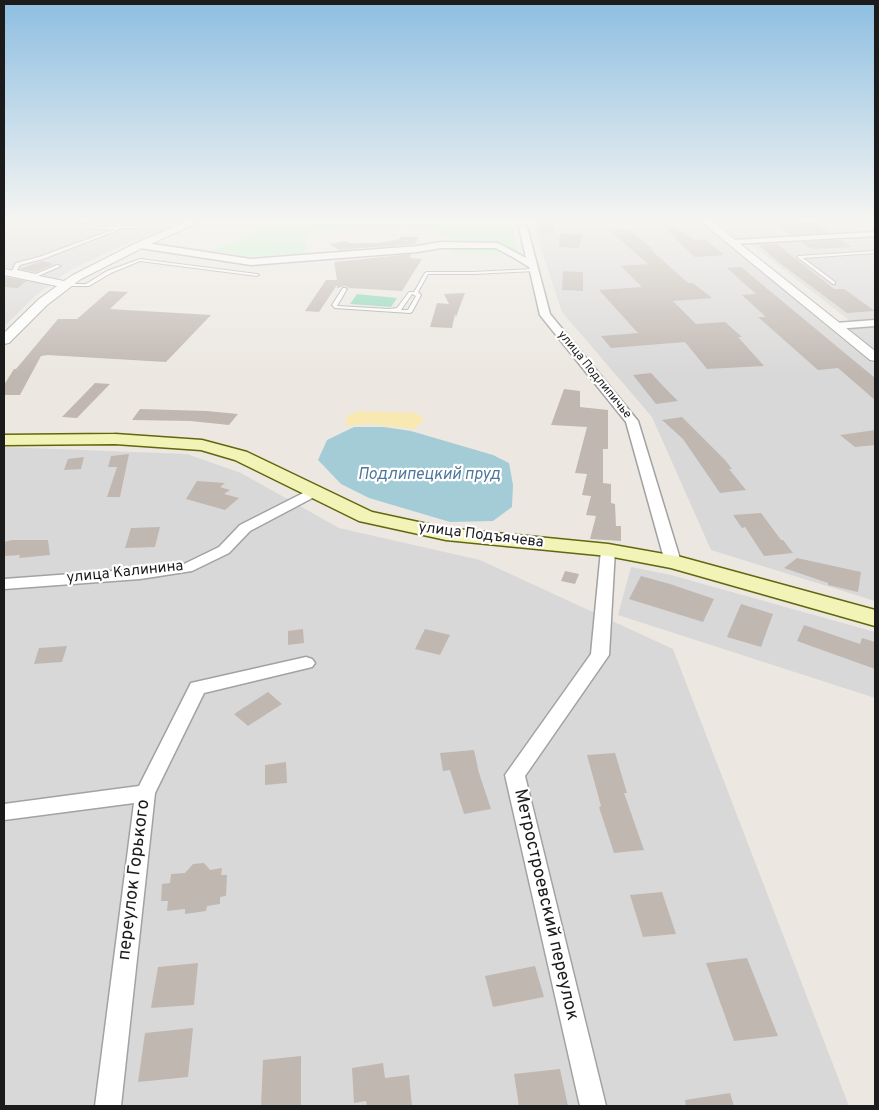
<!DOCTYPE html>
<html>
<head>
<meta charset="utf-8">
<style>
	body { margin:0 }
	#map { position:relative; width:879px; height:1110px; overflow:hidden; background:#ece8e1; font-family:Overpass,sans-serif }
	canvas { display:block }
	.frame { position:absolute; inset:0; border:5px solid #1b1b1b; pointer-events:none }
</style>
</head>
<body>
<div id="map">
<canvas width="879" height="1110"></canvas>
<div class="frame"></div>
</div>
<script>
const c = document.querySelector('canvas').getContext('2d');
c.lineJoin = 'round';
function fill(path, color) {
  c.fillStyle = color;
  c.fill(path, 'evenodd');
}
function toPath(rows) {
  const path = new Path2D();
  for (const r of rows) {
    path.moveTo(r[0], r[1]);
    for (let i = 2; i < r.length; i += 2) path.lineTo(r[i], r[i + 1]);
  }
  return path;
}
function trace(path, color, width, dash) {
  c.strokeStyle = color;
  c.lineWidth = width;
  c.lineCap = dash ? 'butt' : 'round';
  c.setLineDash(dash || []);
  c.stroke(path);
}
function drawText(font, color, halo, rows, align = 'center') {
  c.font = font + ' Overpass,sans-serif';
  c.lineWidth = 4.5;
  c.setLineDash([]);
  c.textBaseline = 'middle';
  c.strokeStyle = halo;
  c.fillStyle = color;
  for (const [text, x, y, turn = 0] of rows) {
    c.save();
    c.translate(x, y);
    c.rotate((+turn || 0) * Math.PI / 180);
    c.textAlign = isNaN(turn) ? turn : align;
    if (halo) c.strokeText(text, 0, 0);
    c.fillText(text, 0, 0);
    c.restore();
  }
}
fill(toPath([
	[4,219,191,219,119,247,69,271,35,296,4,327],
	[531,219,699,219,875,362,875,601,711,550,652,417,562,312],
	[710,219,875,219,875,233,739,240],
	[875,237,875,319,850,321,748,242],
	[875,327,875,352,846,329],
	[4,447,187,454,241,473,339,528,480,560,673,649,849,1106,4,1106],
	[631,567,671,575,875,632,875,698,618,615]
]), '#d9d8d8');
fill(toPath([
	[360,411,415,413,425,419,414,429,370,424,346,426,346,416]
]), '#f8e8b2');
fill(toPath([
	[281,219,292,221,298,219,511,219,517,251,494,255,452,252,455,247,452,240,440,233,422,228,392,227,311,232,305,240,308,249,304,254,251,256,213,251]
]), '#c0f4c2');
fill(toPath([
	[357,294,397,298,391,307,350,304]
]), '#84d5b4');
fill(toPath([
	[354,427,384,427,411,431,493,455,509,463,513,485,512,507,493,521,450,522,369,498,341,484,318,460,327,440]
]), '#a4ccd6');
fill(toPath([
	[539,219,552,219,555,233,541,233],
	[656,219,666,219,694,240,705,239,724,255,694,257],
	[816,223,830,233,791,235,777,225],
	[628,229,653,249,650,249,688,283,693,283,712,298,673,301,696,324,725,322,742,337,738,337,764,366,707,369,685,342,611,348,601,336,638,333,599,290,642,287,621,266,648,264,609,230],
	[560,233,583,234,579,248,559,247],
	[401,236,419,237,415,244,339,250,329,244,345,241,349,243,378,243,400,239],
	[841,240,852,247,811,249,801,242],
	[777,244,834,289,844,289,875,311,847,313,777,261,759,245],
	[411,254,410,258,422,259,402,291,349,288,345,286,337,288,337,285,319,312,305,311,326,280,337,280,334,262],
	[42,261,54,264,36,272,20,269],
	[741,267,875,378,875,400,838,368,818,370,758,317,766,317,742,295,756,294,727,268],
	[563,271,583,272,583,291,562,290],
	[4,277,26,281,18,288,4,287],
	[109,291,128,292,110,309,211,315,166,362,47,355,41,356,20,395,4,395,4,385,14,369,16,369,58,319,77,319],
	[465,293,456,317,455,314,452,328,430,327,437,303,449,304,444,294],
	[651,373,664,387,678,401,656,404,633,375],
	[95,383,110,384,77,418,62,417],
	[564,389,580,391,580,407,608,410,608,449,603,449,603,483,611,484,611,503,615,504,616,526,621,526,621,541,590,539,596,516,586,515,591,496,582,495,587,474,575,473,587,427,551,425],
	[140,409,207,411,238,414,229,425,190,421,132,420],
	[682,417,725,460,732,469,729,469,746,490,720,493,683,439,662,420],
	[875,430,875,445,855,447,840,435],
	[129,454,120,497,107,497,117,467,108,467,111,456],
	[84,457,81,469,64,470,68,459],
	[197,481,225,483,220,487,230,490,224,494,239,498,225,510,186,499],
	[761,513,781,540,783,540,793,553,764,556,745,527,742,528,733,515],
	[160,527,155,547,125,548,131,528],
	[12,540,48,540,50,555,19,558,20,555,4,556,4,542],
	[797,558,861,572,858,592,828,585,828,583,784,568],
	[565,571,579,574,575,584,561,581],
	[641,576,670,584,714,599,703,622,629,599],
	[741,604,773,614,761,647,727,637],
	[804,625,860,644,862,638,875,642,875,669,797,641],
	[303,629,304,643,288,645,288,631],
	[425,629,450,635,440,655,415,649],
	[67,646,62,662,34,664,39,648],
	[268,692,282,704,248,726,234,714],
	[474,750,479,773,491,809,464,814,450,770,443,771,440,753],
	[615,753,627,793,624,793,644,850,614,853,599,807,601,806,587,755],
	[286,762,287,783,265,785,265,765],
	[204,863,210,870,222,868,221,875,227,875,226,896,220,897,220,904,207,906,206,911,185,914,185,909,167,911,168,901,161,901,162,884,170,883,171,874,185,873,193,864],
	[662,892,676,934,643,937,630,895],
	[747,958,778,1036,734,1041,706,963],
	[198,963,194,1005,151,1008,158,967],
	[535,966,544,997,493,1007,485,976],
	[193,1028,188,1077,138,1082,145,1033],
	[301,1056,301,1106,261,1106,263,1060],
	[383,1063,385,1078,409,1075,412,1106,367,1106,366,1101,354,1103,352,1068],
	[560,1069,568,1106,519,1106,514,1074],
	[730,1093,734,1106,686,1106,685,1100]
]), '#c0b7b1');
const service = toPath([
	[154,219,159,219,134,228,123,228,43,259,20,265,17,270,36,274,57,265,61,266,38,276,38,280,34,280,34,276,12,271,16,263,39,257,115,229,96,229,72,224,72,222,96,227,133,226,154,219],
	[875,251,875,253,803,258,835,282,835,284,833,284,797,257,799,256,875,251],
	[140,259,257,274,259,275,257,276,140,261,111,273,89,286,66,286,64,285,66,284,86,284,107,271,140,259],
	[533,269,535,270,535,271,473,274,428,274,418,292,421,295,412,312,410,313,335,308,332,305,343,288,345,288,347,289,337,306,389,309,397,308,409,292,414,292,425,273,427,272,473,272,533,269],
	[412,294,416,296,408,310,401,310,412,294]
]);
const minor = toPath([
	[517,219,525,219,550,314,638,421,681,562,678,565,673,567,668,565,665,562,626,422,540,315,529,267,516,259,496,248,441,248,417,252,251,265,140,248,136,245,140,242,251,259,417,246,441,242,498,243,526,258,517,219],
	[875,232,875,236,734,244,730,242,734,240,875,232],
	[875,320,875,326,835,329,830,326,835,323,875,320],
	[313,488,320,492,318,495,250,531,229,553,192,571,140,579,4,589,4,579,140,569,184,564,219,547,240,525,313,488],
	[608,546,613,547,615,550,609,655,525,776,606,1106,580,1106,505,775,591,654,601,550,603,547,608,546],
	[306,657,312,659,315,663,312,667,204,693,155,793,121,1106,95,1106,134,803,4,820,4,804,139,786,191,683,306,657]
]);
const tertiary = toPath([
	[193,219,206,219,144,247,81,279,47,305,9,343,4,344,4,333,39,299,57,286,4,275,4,269,64,281,73,275,136,243,193,219],
	[698,219,709,219,875,351,875,361,870,360,698,219]
]);
const secondary = toPath([
	[115,434,202,440,247,452,372,512,446,528,608,544,681,557,875,610,875,626,671,568,608,556,446,540,359,521,235,460,201,450,115,444,4,445,4,435,115,434]
]);
trace(service, '#a2a2a2', 2);
trace(minor, '#a2a2a2', 3);
trace(tertiary, '#a2a2a2', 2);
trace(secondary, '#60670d', 3);
fill(service, '#fff');
fill(minor, '#fff');
fill(tertiary, '#fff');
fill(secondary, '#f2f3b7');
const sky = c.createLinearGradient(0, 0, 0, 374);
sky.addColorStop(0, '#8dbee1');
sky.addColorStop(0.59, '#f6f5f2');
sky.addColorStop(1, '#f6f5f200');
c.fillStyle = sky;
c.fillRect(0, 0, 879, 374);
drawText('12px', '#1b1b1b', '#fff', [
	["улица Подлипичье",594,375,51]
]);
drawText('15px', '#1b1b1b', '#fff', [
	["улица Подъячева",481,536,7],
	["улица Калинина",125,573,-6]
]);
drawText('italic 16px', '#4d769b', '#fff', [
	["Подлипецкий пруд",429,476]
]);
drawText('18px', '#1b1b1b', '#fff', [
	["переулок Горького",135,880,-83],
	["Метростроевский переулок",545,905,77]
]);
</script>
</body>
</html>
